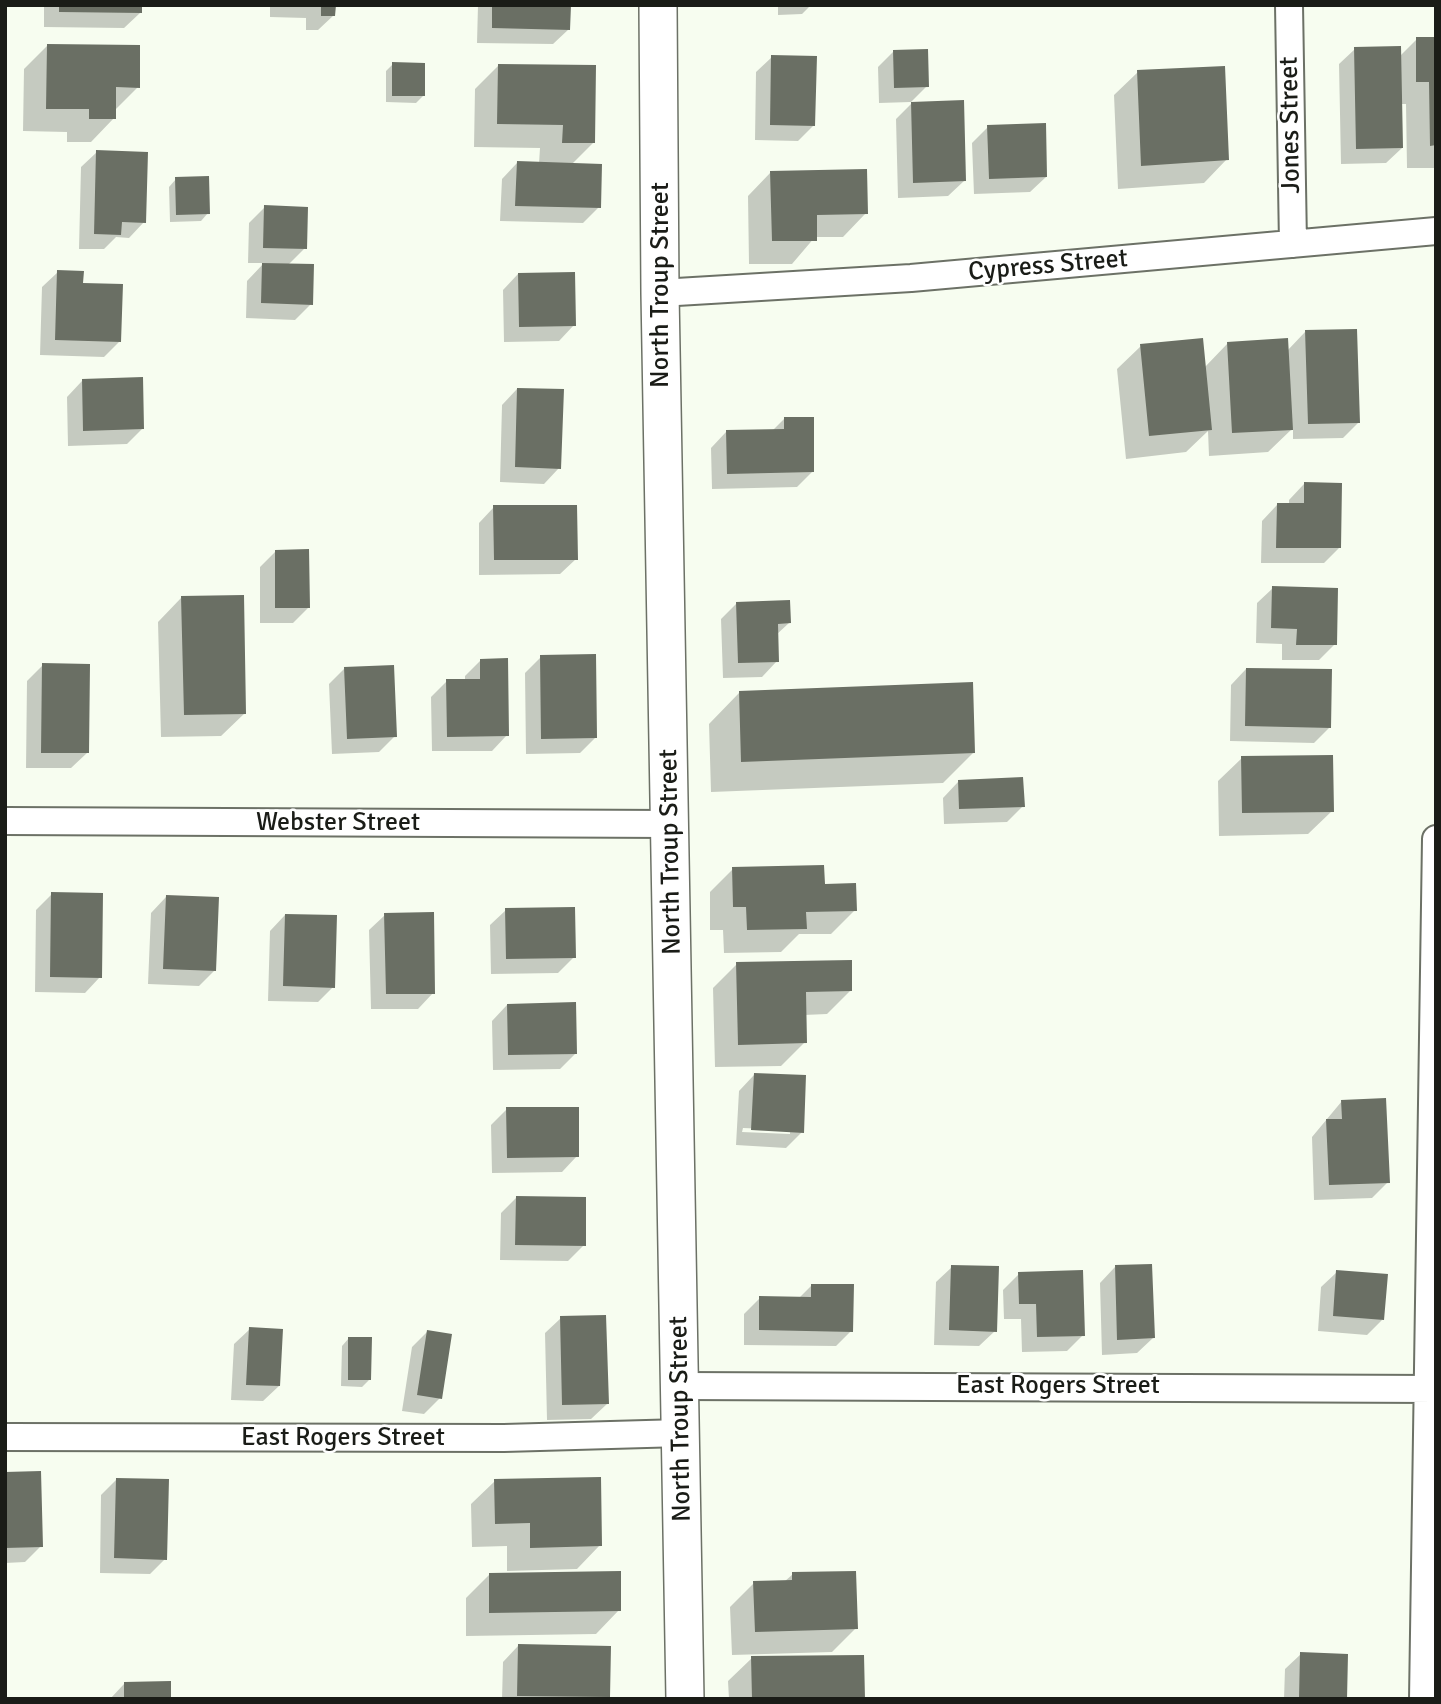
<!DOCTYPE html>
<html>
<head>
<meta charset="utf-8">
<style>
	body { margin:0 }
	#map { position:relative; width:1441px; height:1704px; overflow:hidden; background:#f7fdf0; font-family:Signika,sans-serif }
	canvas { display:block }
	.frame { position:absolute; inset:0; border:7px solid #1a1c17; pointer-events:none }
</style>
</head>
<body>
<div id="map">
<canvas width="1441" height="1704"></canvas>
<div class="frame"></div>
</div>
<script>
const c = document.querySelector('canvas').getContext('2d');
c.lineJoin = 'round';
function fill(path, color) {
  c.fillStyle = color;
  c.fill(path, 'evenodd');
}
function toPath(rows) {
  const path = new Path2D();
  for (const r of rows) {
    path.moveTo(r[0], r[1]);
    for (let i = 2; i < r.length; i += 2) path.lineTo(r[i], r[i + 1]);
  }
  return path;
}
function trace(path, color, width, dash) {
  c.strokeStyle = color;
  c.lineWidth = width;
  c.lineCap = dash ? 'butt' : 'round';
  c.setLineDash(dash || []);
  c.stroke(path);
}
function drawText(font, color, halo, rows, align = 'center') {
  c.font = font + ' Signika,sans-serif';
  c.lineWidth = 5;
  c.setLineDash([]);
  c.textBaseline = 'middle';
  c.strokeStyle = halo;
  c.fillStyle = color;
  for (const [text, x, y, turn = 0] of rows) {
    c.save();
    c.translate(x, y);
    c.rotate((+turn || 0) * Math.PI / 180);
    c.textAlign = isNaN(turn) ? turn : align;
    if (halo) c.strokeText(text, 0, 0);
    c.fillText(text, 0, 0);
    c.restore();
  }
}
fill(toPath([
	[44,5,140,5,140,13,124,28,44,27],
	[270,5,334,5,334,15,318,30,306,30,306,18,270,17],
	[478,5,569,5,569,29,553,44,477,43],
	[778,5,809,5,809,7,802,14,778,15],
	[1417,39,1436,39,1436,168,1407,168,1406,104,1401,104,1402,148,1386,163,1341,164,1339,64,1355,49,1400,56],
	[48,45,138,87,114,111,114,118,91,142,67,142,67,132,23,131,24,69],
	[894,51,927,86,911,102,879,103,878,67],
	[772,57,814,125,798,141,755,140,756,72],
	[393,64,424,95,416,103,386,102,386,71],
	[499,65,593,143,571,165,599,207,583,223,500,221,502,179,517,163,539,164,540,148,474,147,475,89],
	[1138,72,1227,159,1204,183,1118,189,1114,95],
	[911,104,964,181,948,196,898,198,896,119],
	[988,127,1046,177,1030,192,974,194,972,143],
	[97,152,144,222,129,238,116,237,104,249,79,249,81,167],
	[771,172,866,213,843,237,815,237,792,264,749,264,748,196],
	[176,179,208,213,201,221,170,222,169,187],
	[265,207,305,248,288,265,311,304,295,320,246,318,247,281,264,263,248,263,249,223],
	[58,272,81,284,120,341,104,357,40,355,42,287],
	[518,274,574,325,559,341,504,342,503,290],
	[1305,332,1359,422,1343,438,1293,439,1293,428,1268,452,1209,456,1208,431,1186,452,1126,459,1117,369,1141,346,1204,368,1228,343,1287,351],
	[82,381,143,428,127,444,68,446,67,397],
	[517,389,559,468,544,484,500,482,502,405],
	[784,419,813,471,797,487,712,489,711,448,726,432,772,431],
	[1304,484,1339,548,1324,563,1261,563,1262,521,1277,505,1289,505,1289,500],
	[494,507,576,559,560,574,479,575,479,523],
	[275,552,309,607,293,623,260,623,260,567],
	[1273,588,1335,644,1319,660,1282,660,1282,644,1256,643,1257,603],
	[181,598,245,713,221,736,161,737,158,622],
	[736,604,789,623,776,635,777,661,762,677,723,678,721,619],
	[541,657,595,738,580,753,526,754,525,673],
	[481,660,507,735,492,751,432,751,431,697,447,681,465,681,465,676],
	[43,665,87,753,71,768,26,768,27,681],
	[345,668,395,736,379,752,332,754,329,684],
	[1246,669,1330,727,1314,743,1230,741,1231,685],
	[739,693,974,752,943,783,711,792,709,724],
	[1242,758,1332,811,1308,834,1219,836,1218,781],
	[958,782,1023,806,1007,822,944,824,943,798],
	[733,869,823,886,855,910,831,934,799,934,781,952,724,953,723,930,710,930,710,892],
	[52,894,100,977,85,993,35,992,36,910],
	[166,897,215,970,199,986,148,984,151,913],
	[506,910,574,957,558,973,491,974,490,925],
	[285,915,333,987,318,1002,268,1001,270,931],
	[385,915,433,993,418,1009,371,1009,369,930],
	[737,964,850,991,827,1014,804,1015,805,1042,781,1066,715,1067,713,988],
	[507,1005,575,1054,560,1069,493,1070,492,1021],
	[754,1075,802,1132,786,1148,736,1145,739,1091],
	[743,1128,790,1130,790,1134,742,1132],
	[1342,1101,1388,1182,1372,1198,1314,1200,1312,1137],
	[507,1109,577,1156,562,1172,492,1173,491,1125],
	[516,1198,584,1245,568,1261,500,1260,501,1213],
	[952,1267,995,1331,979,1346,934,1345,936,1282],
	[1115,1267,1153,1338,1137,1353,1102,1355,1100,1283],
	[1337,1272,1382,1320,1367,1335,1318,1331,1321,1287],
	[1019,1274,1083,1335,1067,1351,1022,1352,1021,1319,1004,1319,1003,1290],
	[811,1286,851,1331,836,1346,744,1345,744,1314,760,1298,798,1299],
	[561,1318,607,1404,591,1419,547,1420,545,1333],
	[250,1329,279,1386,263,1401,231,1400,234,1344],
	[427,1332,440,1398,424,1414,402,1411,412,1347],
	[349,1338,369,1380,362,1387,341,1386,342,1346],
	[5,1474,41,1546,25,1562,5,1563],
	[117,1479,165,1559,150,1574,100,1573,101,1495],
	[495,1481,600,1545,577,1569,507,1571,507,1546,472,1547,471,1504],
	[793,1574,856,1628,832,1652,732,1655,730,1607,754,1583,784,1582],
	[489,1575,619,1610,596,1634,466,1636,466,1598],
	[518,1646,609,1697,502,1699,503,1662],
	[1301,1654,1345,1699,1284,1699,1285,1669],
	[752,1658,863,1699,729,1699,728,1681],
	[124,1684,170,1699,110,1699]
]), '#0003');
fill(toPath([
	[59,5,142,5,142,13,59,12],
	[321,5,336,5,335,16,321,16],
	[492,5,571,5,570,30,492,28],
	[1416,37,1436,37,1436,145,1430,146,1429,82,1416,82],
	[47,44,140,45,140,88,116,87,116,119,89,119,89,109,46,109],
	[1401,46,1403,148,1356,149,1354,47],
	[928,49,929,87,894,88,893,50],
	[771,55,817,56,815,126,770,125],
	[392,62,425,63,425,96,392,96],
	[498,64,596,65,595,143,562,143,563,125,497,124],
	[1225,66,1229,160,1141,166,1137,70],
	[964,100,966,181,913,183,911,102],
	[1046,123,1047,177,989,179,987,125],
	[96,150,148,152,146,223,122,222,121,235,94,234],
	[517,161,602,164,601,208,515,206],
	[867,169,868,214,817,215,817,241,772,241,770,171],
	[209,176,210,214,176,215,175,177],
	[264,205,308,207,307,249,263,248],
	[262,263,314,264,313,305,261,303],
	[57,270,84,271,83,283,123,284,121,342,55,340],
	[575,272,576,326,519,327,518,273],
	[1357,329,1360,423,1308,424,1305,330],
	[1203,338,1212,430,1149,436,1140,344],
	[1288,338,1293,430,1232,433,1227,342],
	[143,377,144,429,83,431,82,379],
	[517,388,564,389,561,469,515,467],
	[784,417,814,417,814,472,727,474,726,430,784,429],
	[1304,482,1342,483,1341,548,1276,548,1277,503,1304,503],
	[493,505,577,505,578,560,494,560],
	[309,549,310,608,275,608,275,550],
	[1272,586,1338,588,1337,645,1296,645,1297,629,1271,628],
	[244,595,246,714,184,715,181,596],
	[790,600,791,623,778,624,779,662,738,663,736,602],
	[596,654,597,738,541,739,540,655],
	[508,658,509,736,447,737,446,679,480,679,480,659],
	[42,663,90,664,89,753,41,753],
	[394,665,397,737,347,739,344,667],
	[1246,668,1332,669,1331,728,1245,726],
	[973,682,975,753,741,762,739,691],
	[1333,755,1334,812,1242,813,1241,756],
	[1023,777,1025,807,959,809,958,780],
	[824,865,825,884,856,883,857,911,806,912,807,929,747,930,746,907,733,907,732,867],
	[51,892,103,893,102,978,50,977],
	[166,895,219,897,216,971,163,969],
	[575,907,576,958,506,959,505,908],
	[434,912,435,994,386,994,384,913],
	[285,914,337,915,335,988,283,986],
	[852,960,852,991,806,992,807,1043,738,1045,736,962],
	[576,1002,577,1054,508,1055,507,1004],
	[754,1073,806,1075,804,1133,751,1130],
	[1386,1098,1390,1183,1329,1185,1326,1119,1342,1119,1341,1100],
	[506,1107,579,1107,579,1157,507,1158],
	[516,1196,586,1197,586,1246,515,1245],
	[1152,1264,1155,1338,1117,1340,1115,1265],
	[951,1265,999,1266,997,1332,949,1330],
	[1083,1270,1085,1336,1037,1337,1036,1304,1019,1304,1018,1272],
	[1336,1270,1388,1274,1384,1320,1333,1316],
	[811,1284,854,1284,853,1332,759,1330,759,1296,811,1297],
	[606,1315,609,1404,562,1405,560,1316],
	[249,1327,283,1329,280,1386,246,1385],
	[427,1330,452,1334,442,1399,417,1395],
	[348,1337,372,1337,371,1380,348,1380],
	[41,1471,43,1547,5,1548,5,1472],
	[601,1477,602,1546,530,1548,530,1523,495,1524,494,1479],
	[116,1478,169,1479,167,1560,114,1558],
	[621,1571,621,1611,489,1613,489,1573],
	[856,1571,858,1629,755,1632,753,1581,792,1580,792,1572],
	[518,1644,611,1646,610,1697,517,1696],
	[1300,1652,1348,1654,1347,1699,1299,1699],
	[864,1655,865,1699,752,1699,751,1656],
	[171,1681,171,1699,124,1699,124,1682]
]), '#6a6f64');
const street = toPath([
	[1289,5,1293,244],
	[660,293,911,278,1436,231],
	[5,821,670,824],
	[680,1386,1436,1389],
	[5,1437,504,1438,682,1433],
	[1423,1699,1436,839]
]);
const secondary = toPath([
	[658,5,660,293,685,1699]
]);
trace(street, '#6c7166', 30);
trace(secondary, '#6c7166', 40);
trace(street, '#fff', 26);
trace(secondary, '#fff', 37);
drawText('26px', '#1a1c17', '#fff', [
	["Jones Street",1291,125,-91],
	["Cypress Street",1048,266,-5],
	["North Troup Street",661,285,-90],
	["Webster Street",338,823],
	["North Troup Street",671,852,-91],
	["East Rogers Street",1058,1386],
	["North Troup Street",681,1419,-91],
	["East Rogers Street",343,1438]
]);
</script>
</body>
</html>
